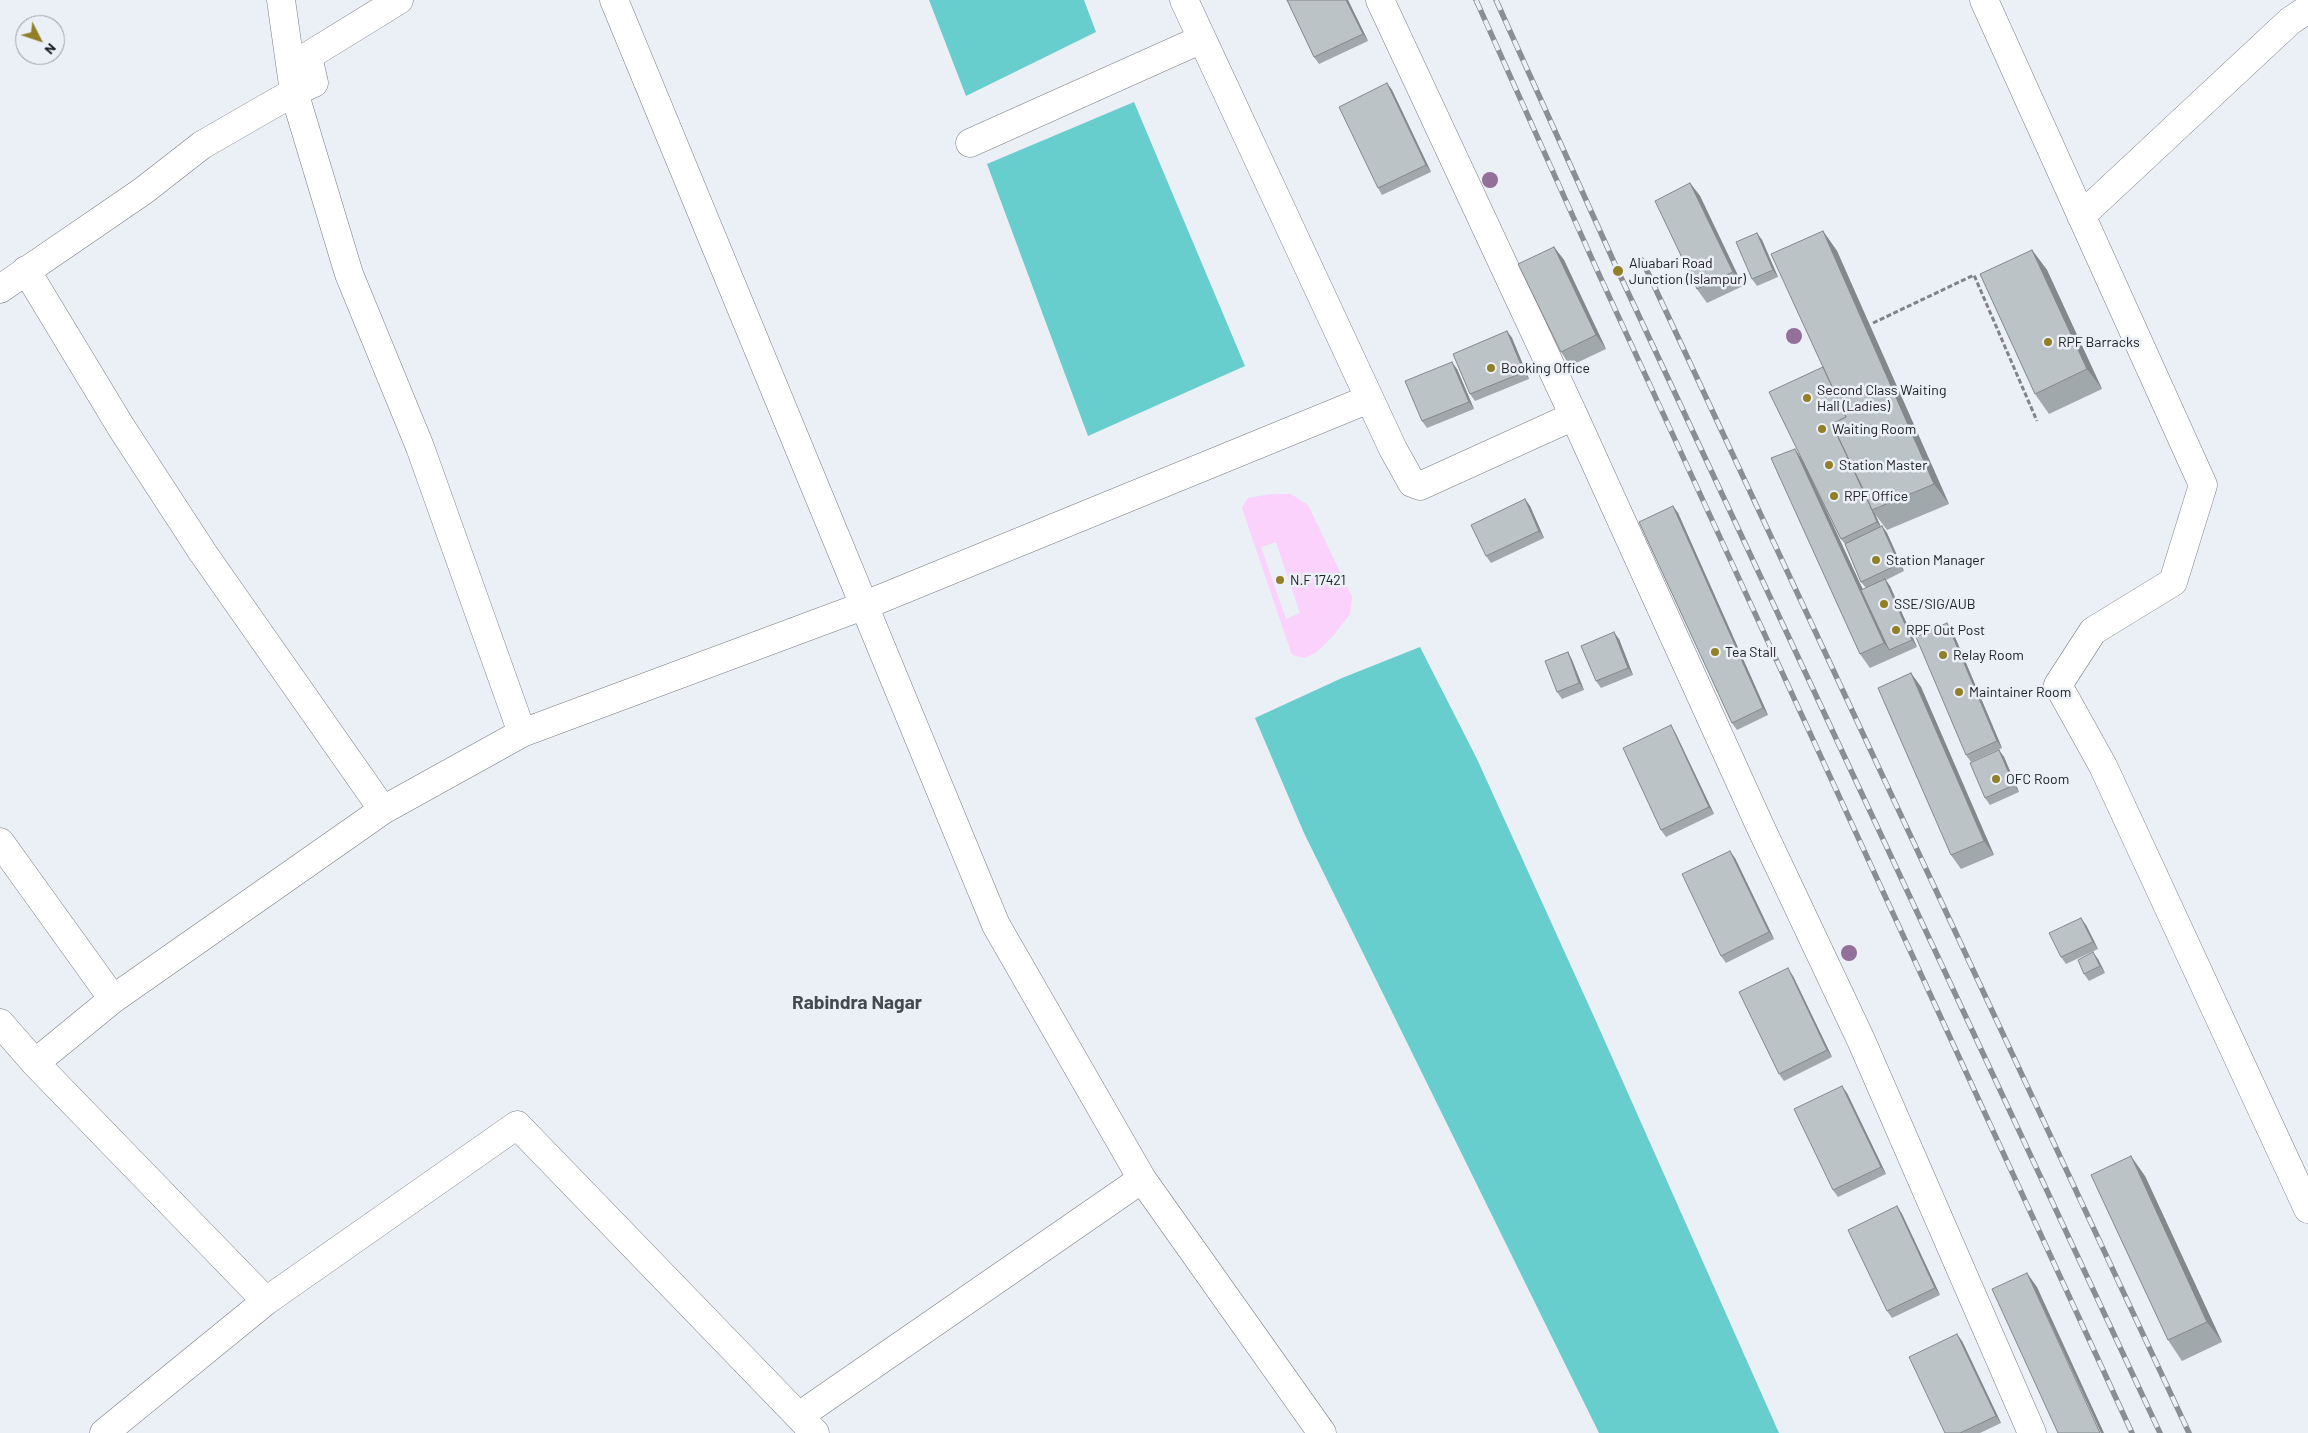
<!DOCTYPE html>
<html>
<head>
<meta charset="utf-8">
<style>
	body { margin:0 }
	#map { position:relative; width:2308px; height:1433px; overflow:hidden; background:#ebeff6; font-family:Barlow,sans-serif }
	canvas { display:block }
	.north { position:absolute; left:15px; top:15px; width:50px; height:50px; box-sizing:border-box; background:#ebeff6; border:1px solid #9a9da2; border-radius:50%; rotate:131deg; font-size:14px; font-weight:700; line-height:20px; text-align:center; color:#202124 }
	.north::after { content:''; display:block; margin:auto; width:18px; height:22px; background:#918027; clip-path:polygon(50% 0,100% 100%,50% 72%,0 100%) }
</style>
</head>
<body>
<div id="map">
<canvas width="2308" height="1433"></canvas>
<div class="north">N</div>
</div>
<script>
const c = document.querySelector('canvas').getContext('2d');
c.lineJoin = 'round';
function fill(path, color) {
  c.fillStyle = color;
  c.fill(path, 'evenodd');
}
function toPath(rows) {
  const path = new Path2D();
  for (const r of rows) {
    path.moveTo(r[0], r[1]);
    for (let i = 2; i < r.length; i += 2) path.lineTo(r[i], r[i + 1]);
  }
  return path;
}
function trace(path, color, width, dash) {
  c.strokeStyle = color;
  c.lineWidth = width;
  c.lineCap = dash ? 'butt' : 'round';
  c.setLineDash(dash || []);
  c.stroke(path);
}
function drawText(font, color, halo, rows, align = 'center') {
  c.font = font + ' Barlow,sans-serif';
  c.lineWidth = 5;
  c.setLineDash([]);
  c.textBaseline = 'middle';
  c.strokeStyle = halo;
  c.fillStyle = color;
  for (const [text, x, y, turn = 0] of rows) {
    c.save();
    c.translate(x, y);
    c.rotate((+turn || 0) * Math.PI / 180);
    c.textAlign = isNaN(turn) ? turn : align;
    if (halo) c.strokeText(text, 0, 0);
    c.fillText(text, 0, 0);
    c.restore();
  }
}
fill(toPath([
	[1271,494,1291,494,1308,505,1352,597,1350,614,1333,636,1317,652,1305,658,1292,655,1242,508,1248,498],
	[1276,542,1300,613,1286,619,1261,547]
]), '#fad2fc');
fill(toPath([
	[929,0,1084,0,1096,32,966,96],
	[1134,102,1245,366,1088,436,987,164],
	[1420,647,1477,759,1595,1019,1779,1433,1599,1433,1304,833,1255,718,1342,678]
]), '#68cecd');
const street = toPath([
	[281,0,294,92,349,274,420,447,522,733],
	[614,0,996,925,1142,1179,1322,1433],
	[1184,0,1393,449,1412,483,1420,486,1574,416,1380,0],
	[1984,0,2203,485,2173,582,2093,631,2058,685,2103,766,2308,1209],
	[970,143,1202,39],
	[2081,216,2290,21,2308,9],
	[26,270,121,427,203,553,383,810],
	[0,289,143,191,202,145,294,92,314,83,308,56,399,0],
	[1574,416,1760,826,1861,1040,2032,1433],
	[0,842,113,999],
	[0,1023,35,1063,266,1301],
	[35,1063,113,999,383,810,522,733,863,606,1369,399],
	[799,1416,1142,1179],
	[104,1433,266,1301,517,1125,815,1433]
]);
trace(street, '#797d83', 29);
trace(toPath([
	[1873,323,1974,275,2037,421]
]), '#818388', 3, [5, 2.5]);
trace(street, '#fff', 28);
const rail = toPath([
	[1476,0,1597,270,2132,1433],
	[1496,0,1618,271,2160,1433],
	[1642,260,2189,1433]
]);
trace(rail, '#8a8d92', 5.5);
trace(rail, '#ebeff6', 4, [11]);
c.fillStyle = '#92709a';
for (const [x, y] of [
	[1490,180],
	[1794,336],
	[1849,953]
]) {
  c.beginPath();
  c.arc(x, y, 8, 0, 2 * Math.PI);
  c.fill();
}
fill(toPath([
	[1287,0,1348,0,1368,41,1319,64,1314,57],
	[1387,83,1392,90,1431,172,1382,195,1378,188],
	[1690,183,1700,196,1743,286,1707,303,1697,289],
	[1823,231,1837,251,1949,504,1887,530,1875,514,1881,527,1882,526,1887,533,1904,571,1886,580,1890,586,1917,647,1870,668,1860,654,1795,449,1803,461,1823,367],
	[1812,479,1841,539,1845,544,1861,582,1866,588,1863,590],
	[1757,233,1762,240,1778,277,1757,286,1752,279],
	[1554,247,1564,260,1606,349,1570,366,1561,352],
	[2032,250,2047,270,2102,389,2049,414,2035,394],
	[1507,331,1512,338,1529,379,1475,401,1470,394],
	[1457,369,1474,409,1427,428,1422,421],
	[1525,499,1530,506,1544,538,1491,563,1486,556],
	[1673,506,1678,513,1768,715,1737,730,1732,723],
	[1947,623,1952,630,2002,748,1971,762,1966,755],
	[1619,639,1633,675,1601,688,1596,681],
	[1568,652,1572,660,1584,690,1562,699,1557,692],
	[1911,673,1921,687,1994,855,1961,869,1951,855],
	[1675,732,1714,814,1666,837,1661,830],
	[1999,750,2004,757,2019,792,1990,805,1985,798],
	[1735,858,1774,939,1726,963,1721,956],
	[2086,925,2098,949,2066,964,2061,957],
	[2098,959,2105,973,2089,981,2084,974],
	[1793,976,1832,1057,1784,1081,1779,1074],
	[1847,1093,1886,1174,1838,1197,1833,1190],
	[2145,1176,2222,1342,2182,1361,2168,1340],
	[1897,1206,1902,1214,1940,1295,1892,1318,1887,1311],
	[1962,1341,2001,1423,1980,1433,1945,1433]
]), '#a1a8ab');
fill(toPath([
	[1346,0,1348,0,1368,41,1363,34],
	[1387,83,1392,90,1431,172,1426,165],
	[1690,183,1700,196,1743,286,1733,272],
	[1823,231,1837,251,1949,504,1934,484],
	[1757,233,1762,240,1778,277,1773,270],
	[1554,247,1564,260,1606,349,1596,335],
	[2032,250,2047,270,2102,389,2087,369],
	[1507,331,1512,338,1529,379,1524,372],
	[1452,362,1457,369,1474,409,1469,402],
	[1840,437,1872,510,1875,514,1882,529,1877,522],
	[1795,449,1804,463,1891,650,1889,650,1884,643],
	[1525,499,1530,506,1544,538,1539,531],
	[1673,506,1678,513,1768,715,1763,708],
	[1882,526,1887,533,1904,571,1899,564],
	[1885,579,1890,586,1917,647,1912,640],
	[1947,623,1952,630,2002,748,1997,741],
	[1614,632,1619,639,1633,675,1628,668],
	[1568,652,1572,660,1584,690,1579,683],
	[1911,673,1921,687,1994,855,1984,841],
	[1671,725,1675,732,1714,814,1709,807],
	[1999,750,2004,757,2019,792,2014,785],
	[1730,851,1735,858,1774,939,1769,932],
	[2081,918,2086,925,2098,949,2093,942],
	[2093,952,2098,959,2105,973,2100,966],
	[1788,968,1793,976,1832,1057,1827,1050],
	[1842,1086,1847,1093,1886,1174,1881,1167],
	[2131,1156,2145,1176,2222,1342,2207,1322],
	[1897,1206,1902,1214,1940,1295,1935,1288],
	[2027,1273,2037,1287,2104,1433,2101,1433],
	[1957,1334,1962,1341,2001,1423,1996,1416]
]), '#83888b');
const building = toPath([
	[1287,0,1346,0,1363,34,1314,57,1287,0],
	[1387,83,1426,165,1378,188,1339,107,1387,83],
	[1690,183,1733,272,1697,289,1655,201,1690,183],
	[1823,231,1934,484,1872,510,1832,424,1846,417,1771,254,1823,231],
	[1757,233,1773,270,1752,279,1736,242,1757,233],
	[1554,247,1596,335,1561,352,1518,264,1554,247],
	[2032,250,2087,369,2035,394,1980,274,2032,250],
	[1507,331,1524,372,1470,394,1453,354,1507,331],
	[1452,362,1469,402,1422,421,1405,381,1452,362],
	[1823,367,1846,417,1832,424,1863,489,1877,522,1841,539,1769,392,1823,367],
	[1795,449,1884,643,1860,654,1771,458,1795,449],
	[1525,499,1539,531,1486,556,1471,525,1525,499],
	[1673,506,1763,708,1732,723,1639,522,1673,506],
	[1882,526,1899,564,1861,582,1845,544,1882,526],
	[1885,579,1912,640,1889,650,1861,590,1885,579],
	[1947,623,1997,741,1966,755,1916,637,1947,623],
	[1614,632,1628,668,1596,681,1581,646,1614,632],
	[1568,652,1579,683,1557,692,1545,661,1568,652],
	[1911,673,1984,841,1951,855,1878,688,1911,673],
	[1671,725,1709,807,1661,830,1623,748,1671,725],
	[1999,750,2014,785,1985,798,1970,763,1999,750],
	[1730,851,1769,932,1721,956,1682,874,1730,851],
	[2081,918,2093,942,2061,957,2049,933,2081,918],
	[2093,952,2100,966,2084,974,2078,960,2093,952],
	[1788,968,1827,1050,1779,1074,1739,992,1788,968],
	[1842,1086,1881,1167,1833,1190,1794,1109,1842,1086],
	[2131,1156,2207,1322,2168,1340,2091,1175,2131,1156],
	[1897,1206,1935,1288,1887,1311,1848,1230,1897,1206],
	[2027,1273,2100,1433,2058,1433,1992,1289,2027,1273],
	[1957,1334,1996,1416,1960,1433,1945,1433,1909,1357,1957,1334]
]);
fill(building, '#bbc3c7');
trace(building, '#83888b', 1);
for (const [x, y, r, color] of [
	[1618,271,6,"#918027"],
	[2048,342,5,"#918027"],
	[1491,368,5,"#918027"],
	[1807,398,5,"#918027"],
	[1822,429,5,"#918027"],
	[1829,465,5,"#918027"],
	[1834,496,5,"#918027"],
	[1876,560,5,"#918027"],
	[1280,580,5,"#918027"],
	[1884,604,5,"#918027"],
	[1896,630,5,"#918027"],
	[1715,652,5,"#918027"],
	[1943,655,5,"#918027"],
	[1959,692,5,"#918027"],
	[1996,779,5,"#918027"]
]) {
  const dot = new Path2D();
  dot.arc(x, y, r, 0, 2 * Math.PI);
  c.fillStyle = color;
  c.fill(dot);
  trace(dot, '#ebeff6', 2);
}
drawText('14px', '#202124', '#ebeff6', [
	["Aluabari Road",1629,263],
	["Junction (Islampur)",1629,279],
	["RPF Barracks",2058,342],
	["Booking Office",1501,368],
	["Second Class Waiting",1817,390],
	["Hall (Ladies)",1817,406],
	["Waiting Room",1832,429],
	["Station Master",1839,465],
	["RPF Office",1844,496],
	["Station Manager",1886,560],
	["N.F 17421",1290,580],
	["SSE/SIG/AUB",1894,604],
	["RPF Out Post",1906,630],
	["Tea Stall",1725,652],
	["Relay Room",1953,655],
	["Maintainer Room",1969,692],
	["OFC Room",2006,779]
], 'left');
drawText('bold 19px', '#464a4f', '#ebeff6', [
	["Rabindra Nagar",857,1003]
]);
</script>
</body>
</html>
